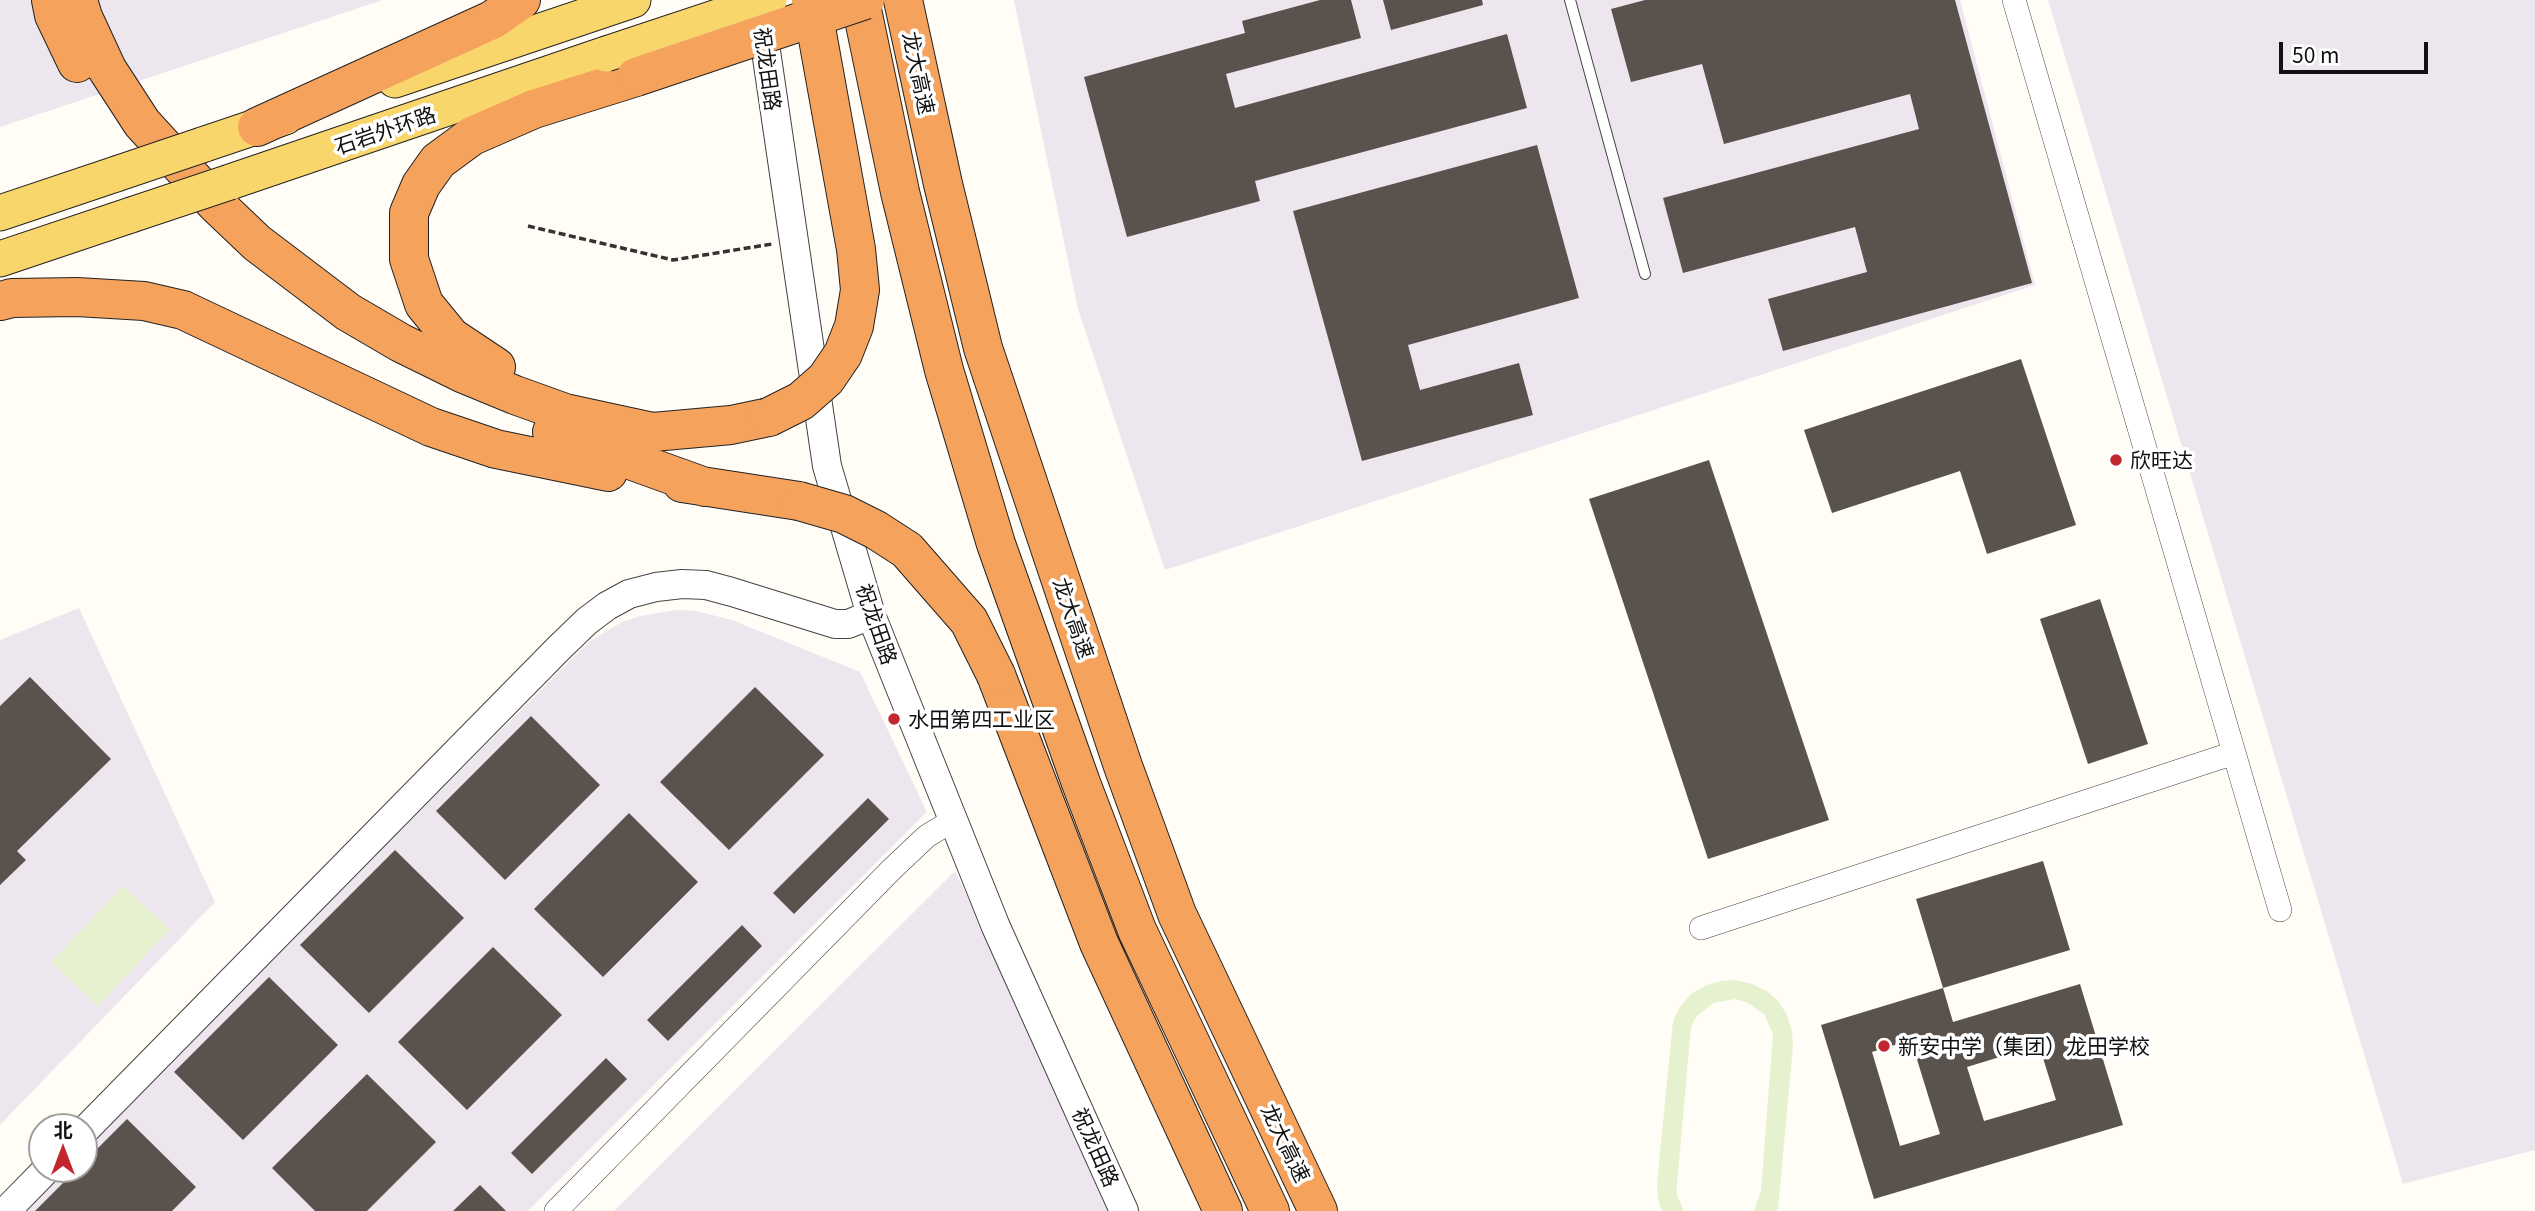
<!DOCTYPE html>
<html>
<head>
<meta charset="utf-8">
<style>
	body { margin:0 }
	#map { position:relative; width:2535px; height:1211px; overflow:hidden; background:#fffdf5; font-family:Georgia,"Noto Sans SC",serif }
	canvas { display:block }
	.north { position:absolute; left:28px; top:1113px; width:70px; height:70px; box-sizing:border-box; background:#fff; border:2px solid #a0a0a0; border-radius:50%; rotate:0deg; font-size:19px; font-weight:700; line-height:28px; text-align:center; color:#111 }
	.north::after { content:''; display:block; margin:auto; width:24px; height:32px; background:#c4262e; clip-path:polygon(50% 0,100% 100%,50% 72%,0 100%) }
	.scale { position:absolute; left:2279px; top:42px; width:149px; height:32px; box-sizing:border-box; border:4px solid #111; border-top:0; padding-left:9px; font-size:21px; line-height:24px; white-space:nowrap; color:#111; -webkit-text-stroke:5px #fff; paint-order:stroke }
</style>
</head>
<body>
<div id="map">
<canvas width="2535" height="1211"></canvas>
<div class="north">北</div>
<div class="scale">50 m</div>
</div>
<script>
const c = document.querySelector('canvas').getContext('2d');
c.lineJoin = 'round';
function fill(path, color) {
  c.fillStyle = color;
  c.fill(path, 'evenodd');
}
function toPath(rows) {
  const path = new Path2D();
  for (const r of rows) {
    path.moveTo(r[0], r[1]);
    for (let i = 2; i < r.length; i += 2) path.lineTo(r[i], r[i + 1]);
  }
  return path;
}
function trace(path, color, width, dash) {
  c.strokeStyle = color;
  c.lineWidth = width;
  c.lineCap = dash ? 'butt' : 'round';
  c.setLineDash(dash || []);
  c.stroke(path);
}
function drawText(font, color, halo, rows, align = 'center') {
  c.font = font + ' Georgia,"Noto Sans SC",serif';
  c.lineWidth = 7;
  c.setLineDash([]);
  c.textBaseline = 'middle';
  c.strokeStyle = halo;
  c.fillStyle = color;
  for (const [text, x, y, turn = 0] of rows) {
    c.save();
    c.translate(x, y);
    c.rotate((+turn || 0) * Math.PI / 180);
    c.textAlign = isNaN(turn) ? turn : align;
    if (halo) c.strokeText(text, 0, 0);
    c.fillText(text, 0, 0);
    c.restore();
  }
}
fill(toPath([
	[0,0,383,0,0,127],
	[1014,0,1960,0,2035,285,1165,570,1078,309],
	[2048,0,2535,0,2535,1150,2403,1184],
	[79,608,215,902,0,1125,0,640],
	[677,610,696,611,732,620,860,672,927,812,528,1211,20,1211,62,1169,84,1169,84,1147,590,641,622,622,640,616],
	[955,871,1119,1211,614,1211]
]), '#eee6ef');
fill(toPath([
	[123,886,170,929,98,1006,51,962],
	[1736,980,1752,984,1767,991,1779,1002,1787,1015,1792,1031,1793,1046,1778,1209,1776,1211,1754,1211,1761,1191,1773,1034,1764,1014,1746,1002,1735,999,1713,1003,1696,1017,1691,1027,1677,1184,1677,1195,1684,1211,1662,1211,1658,1199,1657,1184,1673,1021,1680,1007,1691,994,1705,986,1720,981]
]), '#e6f2cf');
fill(toPath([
	[1320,0,1351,0,1361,38,1226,74,1235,108,1507,34,1527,108,1255,181,1260,201,1127,237,1084,77,1245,33,1242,21],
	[1383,0,1482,0,1483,5,1391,30],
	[1645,0,1955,0,2032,283,1783,351,1768,299,1867,272,1855,227,1683,273,1663,198,1919,129,1910,94,1724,144,1702,64,1631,82,1611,9],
	[1537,145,1579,298,1408,345,1420,390,1519,363,1533,415,1362,461,1293,211],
	[2021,359,2076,525,1987,554,1960,471,1832,513,1804,430],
	[1709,460,1829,820,1708,859,1589,499],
	[2100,599,2148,744,2088,764,2040,619],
	[30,677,111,759,17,851,26,860,0,885,0,706],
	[755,687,824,755,729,850,660,782],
	[531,716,600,785,505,880,436,811],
	[868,798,889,819,794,914,773,893],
	[629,813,698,882,603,977,534,909],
	[395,850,464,918,369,1013,300,945],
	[2043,861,2070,950,1943,988,1916,899],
	[742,925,762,946,668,1041,647,1020],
	[493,947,562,1015,467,1110,398,1042],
	[269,977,338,1045,243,1140,174,1072],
	[2080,984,2123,1125,1874,1199,1821,1025,1943,988,1953,1022],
	[1911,1040,1940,1134,1900,1146,1872,1052],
	[2039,1045,2056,1100,1984,1121,1967,1067],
	[606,1058,627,1079,532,1174,511,1153],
	[367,1074,436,1142,367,1211,315,1211,272,1168],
	[127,1119,196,1187,172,1211,35,1211,77,1169,84,1169,84,1162],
	[480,1185,506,1211,453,1211]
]), '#5a524d');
const service = toPath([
	[1570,0,1645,274]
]);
const minor = toPath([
	[2014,0,2280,910],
	[1701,928,2234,753],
	[556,1211,892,869,927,836,952,821]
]);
const tertiary = toPath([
	[761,17,827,466,871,615,996,927,1124,1211],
	[84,1131,559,648,587,621,607,606,629,594,656,587,682,584,706,585,732,592,835,624,848,624,871,615],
	[6,1211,47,1169]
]);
const primary = toPath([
	[395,80,633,0],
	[202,145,285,117],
	[230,182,606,54],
	[0,213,116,174],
	[0,259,131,215]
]);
const motorway = toPath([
	[51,0,54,15,77,63],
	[78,0,83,17,107,69,142,123,216,204,257,243,348,312,401,343,464,374,515,395,565,413,653,432,731,425,769,417],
	[860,0,900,192,944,370,996,544,1081,783,1137,930,1270,1211],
	[903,0,943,184,983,348,1123,766,1177,914,1318,1211],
	[257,127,492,20,521,0],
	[0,301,12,298,77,297,144,301,183,310,431,427,496,449,608,472],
	[496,367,451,337,424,304,409,259,409,213,421,185,438,161,472,136,534,109,636,77],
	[552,432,705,487],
	[682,483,799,501],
	[996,675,1099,943,1223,1211]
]);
trace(service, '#444', 12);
trace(minor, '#444', 24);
trace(tertiary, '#444', 30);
trace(primary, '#222', 37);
trace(motorway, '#222', 40);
trace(toPath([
	[528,226,673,260,772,244]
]), '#333', 3.5, [7, 3.5]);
trace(service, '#fff', 10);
trace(minor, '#fff', 23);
trace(tertiary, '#fff', 28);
trace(primary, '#f9d66b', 35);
trace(motorway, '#f5a25d', 38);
const primaryBridge = toPath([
	[606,54,769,0],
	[116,174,202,145],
	[131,215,230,182]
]);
const motorwayBridge = toPath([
	[636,77,865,0],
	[769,417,801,401,826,379,843,354,854,326,860,290,856,249,811,0],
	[799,501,844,514,876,530,907,550,969,621,996,675]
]);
trace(primaryBridge, '#222', 37, []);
trace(motorwayBridge, '#222', 40, []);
trace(primaryBridge, '#f9d66b', 35);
trace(motorwayBridge, '#f5a25d', 38);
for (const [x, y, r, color] of [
	[2116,460,7,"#c4262e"],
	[894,719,7,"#c4262e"],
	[1884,1046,7,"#c4262e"]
]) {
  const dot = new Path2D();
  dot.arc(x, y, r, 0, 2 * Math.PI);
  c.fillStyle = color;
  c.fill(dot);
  trace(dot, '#fff', 2.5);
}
drawText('21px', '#111', '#fff', [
	["祝龙田路",768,69,82],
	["龙大高速",919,73,78],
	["石岩外环路",385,130,-19],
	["龙大高速",1074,618,71],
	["祝龙田路",877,624,71],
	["龙大高速",1286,1143,64],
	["祝龙田路",1096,1147,66]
]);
drawText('21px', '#111', '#fff', [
	["欣旺达",2130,460],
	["水田第四工业区",908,719],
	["新安中学（集团）龙田学校",1898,1046]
], 'left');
</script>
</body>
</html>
